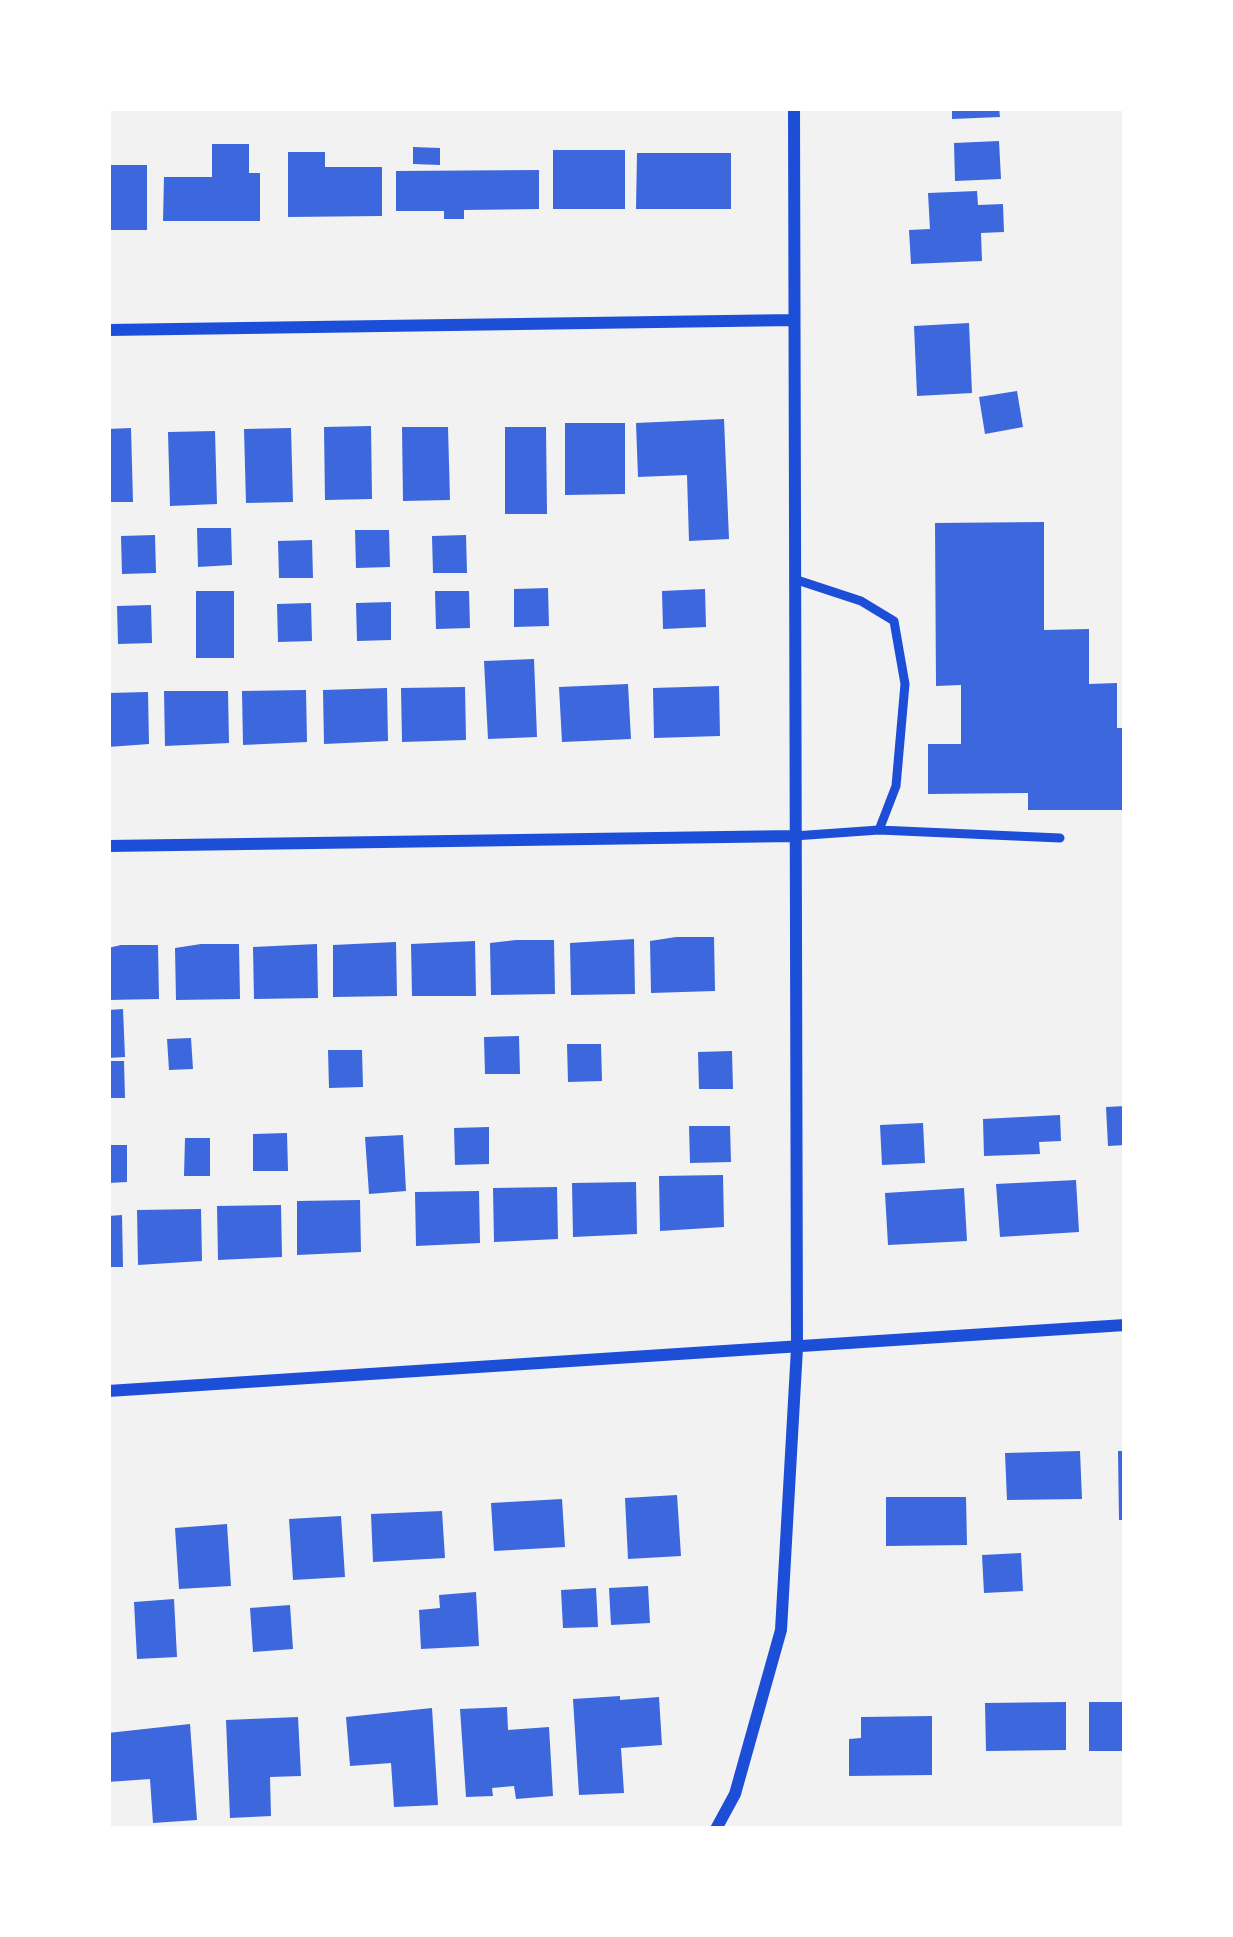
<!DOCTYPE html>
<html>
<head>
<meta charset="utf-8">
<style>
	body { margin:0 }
	#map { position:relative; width:1233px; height:1937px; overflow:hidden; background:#f2f2f2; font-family:Lora,serif }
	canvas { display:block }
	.frame { position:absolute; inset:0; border:111px solid #fff; pointer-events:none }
</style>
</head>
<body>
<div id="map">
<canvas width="1233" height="1937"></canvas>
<div class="frame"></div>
</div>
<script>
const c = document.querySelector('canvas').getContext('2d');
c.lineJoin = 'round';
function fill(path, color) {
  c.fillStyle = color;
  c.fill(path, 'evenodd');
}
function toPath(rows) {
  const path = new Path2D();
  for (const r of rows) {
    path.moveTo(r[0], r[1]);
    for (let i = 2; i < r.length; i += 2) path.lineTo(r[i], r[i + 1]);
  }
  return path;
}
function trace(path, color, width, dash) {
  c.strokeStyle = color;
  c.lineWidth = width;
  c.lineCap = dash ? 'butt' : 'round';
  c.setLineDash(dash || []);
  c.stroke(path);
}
fill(toPath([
	[952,108,999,108,1000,117,952,119],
	[999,141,1001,179,955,181,954,143],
	[212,144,249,144,249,173,260,173,260,221,163,221,164,177,212,177],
	[413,147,440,148,440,165,413,164],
	[553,150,625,150,625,209,553,209],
	[288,152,325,152,325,167,382,167,382,216,288,217],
	[637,153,731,153,731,209,636,209],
	[108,165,147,165,147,230,108,230],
	[539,170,539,209,464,210,464,219,444,219,444,211,396,211,396,171],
	[977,191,978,205,1003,204,1004,232,981,233,982,261,911,264,909,230,930,229,928,193],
	[969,323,972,393,917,396,914,326],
	[1017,391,1023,427,985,434,979,397],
	[724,419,729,539,689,541,687,475,638,477,636,423],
	[565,423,625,423,625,494,565,495],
	[371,426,372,499,325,500,324,427],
	[402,427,448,427,450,500,403,501],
	[505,427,546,427,547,514,505,514],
	[131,428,133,502,108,502,108,429],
	[291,428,293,502,246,503,244,429],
	[215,431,217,504,170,506,168,432],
	[1044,522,1044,630,1089,629,1089,684,1117,683,1117,728,1125,728,1125,810,1028,810,1028,793,928,794,928,744,961,744,961,685,936,686,935,523],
	[197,528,231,528,232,565,198,567],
	[355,530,389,530,390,567,356,568],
	[155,535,156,573,122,574,121,536],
	[466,535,467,573,433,573,432,536],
	[312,540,313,578,279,578,278,541],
	[548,588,549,626,514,627,514,589],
	[705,589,706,627,663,629,662,591],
	[196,591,234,591,234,658,196,658],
	[435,591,469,591,470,628,436,629],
	[391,602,391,640,357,641,356,603],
	[311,603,312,641,278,642,277,604],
	[151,605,152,643,118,644,117,606],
	[534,659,537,737,488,739,484,661],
	[628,684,631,739,562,742,559,687],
	[719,686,720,736,654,738,653,688],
	[465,687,466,740,402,742,401,688],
	[387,688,388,741,324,744,323,690],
	[306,690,307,742,243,745,242,691],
	[164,691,228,691,229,743,165,746],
	[148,692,149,744,108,747,108,693],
	[676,937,714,937,715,991,651,993,650,941],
	[634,939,635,994,571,995,570,943],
	[516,940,554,940,555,994,491,995,490,943],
	[475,941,476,996,412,996,411,944],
	[396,942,397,996,333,997,333,945],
	[201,944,239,944,240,999,176,1000,175,948],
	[317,944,318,998,254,999,253,947],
	[121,945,158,945,159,999,108,1000,108,948],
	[123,1009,125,1057,108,1058,108,1010],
	[519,1036,520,1074,485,1074,484,1037],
	[191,1038,193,1069,169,1070,167,1039],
	[567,1044,601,1044,602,1081,568,1082],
	[328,1050,362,1050,363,1087,329,1088],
	[732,1051,733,1089,699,1089,698,1052],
	[108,1061,124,1061,125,1098,108,1098],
	[1125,1106,1125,1145,1108,1146,1106,1107],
	[1060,1115,1061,1141,1039,1142,1040,1154,984,1156,983,1119],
	[923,1123,925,1163,882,1165,880,1125],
	[689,1126,730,1126,731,1162,690,1163],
	[489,1127,489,1164,455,1165,454,1128],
	[287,1133,288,1171,253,1171,253,1134],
	[403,1135,406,1191,369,1194,365,1137],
	[185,1138,210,1138,210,1176,184,1176],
	[108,1145,127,1145,127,1182,108,1183],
	[723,1175,724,1227,660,1231,659,1176],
	[1076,1180,1079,1232,1000,1237,996,1184],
	[636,1182,637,1234,573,1237,572,1183],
	[557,1187,558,1239,494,1242,493,1188],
	[964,1188,967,1241,888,1245,885,1193],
	[479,1191,480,1243,416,1246,415,1192],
	[360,1200,361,1252,297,1255,297,1201],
	[281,1205,282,1257,218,1260,217,1206],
	[201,1209,202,1261,138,1265,137,1210],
	[122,1215,123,1267,108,1267,108,1216],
	[1080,1451,1082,1499,1007,1500,1005,1453],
	[1118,1451,1125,1451,1125,1520,1119,1520],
	[677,1495,681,1556,628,1559,625,1498],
	[886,1497,966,1497,967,1545,886,1546],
	[562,1499,565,1547,494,1551,491,1503],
	[442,1511,445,1558,373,1562,371,1514],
	[341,1516,345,1577,293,1580,289,1519],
	[227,1524,231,1586,179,1589,175,1528],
	[1021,1553,1023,1591,984,1593,982,1555],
	[648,1586,650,1623,611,1625,609,1588],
	[596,1588,598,1627,563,1628,561,1590],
	[476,1592,479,1646,421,1649,419,1610,440,1608,439,1595],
	[174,1599,177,1657,137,1659,134,1602],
	[290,1605,293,1649,253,1652,250,1608],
	[620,1696,620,1700,659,1697,662,1745,621,1748,624,1793,579,1795,573,1699],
	[1066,1702,1066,1750,986,1751,985,1703],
	[1089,1702,1125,1702,1125,1751,1089,1751],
	[507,1707,508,1730,549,1727,553,1796,516,1799,514,1786,492,1788,493,1796,466,1797,460,1709],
	[432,1708,438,1805,394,1807,391,1763,350,1766,346,1717],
	[932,1716,932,1775,849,1776,849,1739,861,1738,861,1717],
	[298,1717,301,1776,270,1777,271,1816,230,1818,226,1720],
	[190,1724,197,1820,153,1823,150,1779,108,1782,108,1733]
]), '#3d67dc');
trace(toPath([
	[879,830,1060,838],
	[794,836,879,830,896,786,905,684,894,621,861,601,794,579]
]), '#1d4ed8', 9);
trace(toPath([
	[108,330,794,320],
	[108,846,794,836],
	[108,1391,1125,1325],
	[716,1829,735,1794,781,1630,797,1348,794,108]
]), '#1d4ed8', 12);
</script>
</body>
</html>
